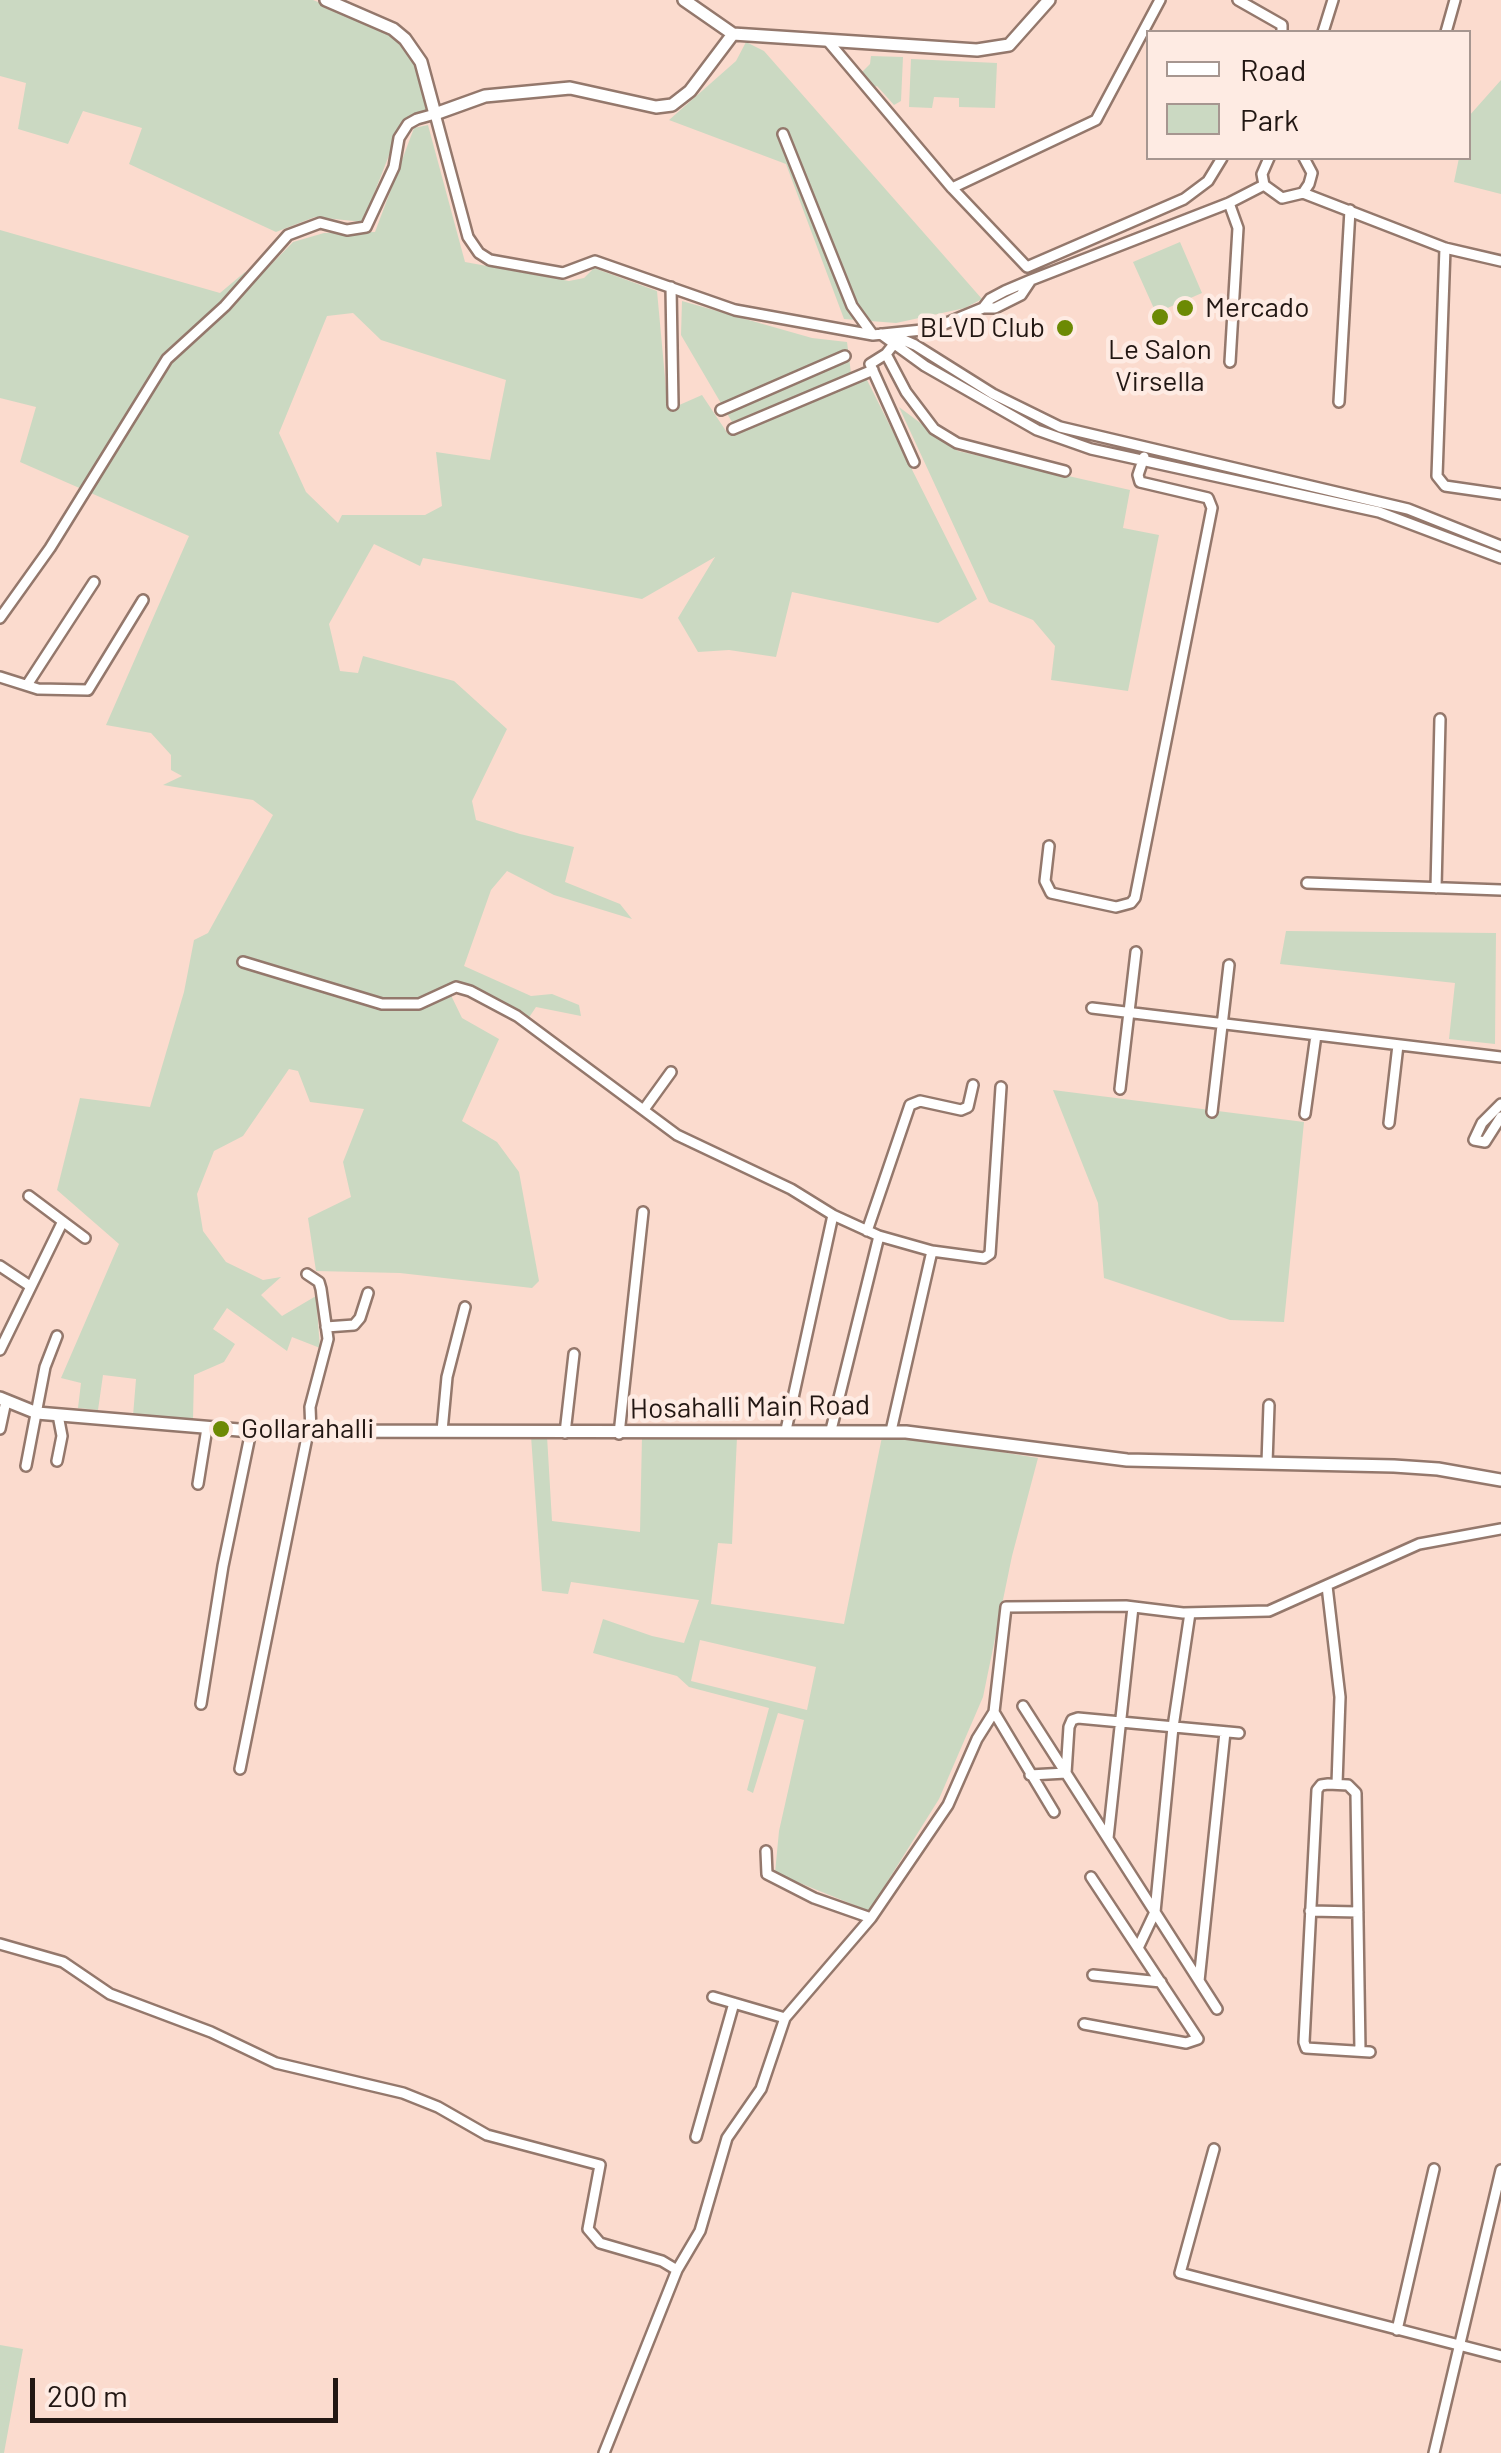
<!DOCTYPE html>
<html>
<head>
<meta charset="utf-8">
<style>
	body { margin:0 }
	#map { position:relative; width:1501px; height:2453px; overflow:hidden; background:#fbdbce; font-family:Barlow,sans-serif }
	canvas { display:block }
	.legend { position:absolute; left:1146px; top:30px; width:325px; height:130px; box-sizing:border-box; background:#feebe3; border:2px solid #a69690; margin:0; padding:12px 18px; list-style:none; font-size:30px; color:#221713 }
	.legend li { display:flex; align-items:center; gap:20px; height:50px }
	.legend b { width:50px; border:2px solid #a69690 }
	.scale { position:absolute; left:30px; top:2378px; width:308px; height:45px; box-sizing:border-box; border:5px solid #221713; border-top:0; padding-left:12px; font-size:30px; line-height:35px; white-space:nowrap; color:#221713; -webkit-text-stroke:8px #feebe3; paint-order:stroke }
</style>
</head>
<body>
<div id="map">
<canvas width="1501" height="2453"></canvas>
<ul class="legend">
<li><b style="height:12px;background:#fff"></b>Road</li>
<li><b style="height:28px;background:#cbd9c2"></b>Park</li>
</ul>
<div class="scale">200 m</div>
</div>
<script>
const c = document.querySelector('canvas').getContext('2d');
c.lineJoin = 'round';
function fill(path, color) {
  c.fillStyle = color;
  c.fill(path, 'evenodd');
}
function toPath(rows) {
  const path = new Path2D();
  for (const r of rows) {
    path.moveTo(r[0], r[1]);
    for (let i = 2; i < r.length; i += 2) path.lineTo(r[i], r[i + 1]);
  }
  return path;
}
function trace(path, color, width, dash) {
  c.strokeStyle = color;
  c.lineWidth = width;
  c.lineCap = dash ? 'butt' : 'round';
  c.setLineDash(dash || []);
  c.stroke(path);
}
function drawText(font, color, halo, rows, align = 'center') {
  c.font = font + ' Barlow,sans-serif';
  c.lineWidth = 9;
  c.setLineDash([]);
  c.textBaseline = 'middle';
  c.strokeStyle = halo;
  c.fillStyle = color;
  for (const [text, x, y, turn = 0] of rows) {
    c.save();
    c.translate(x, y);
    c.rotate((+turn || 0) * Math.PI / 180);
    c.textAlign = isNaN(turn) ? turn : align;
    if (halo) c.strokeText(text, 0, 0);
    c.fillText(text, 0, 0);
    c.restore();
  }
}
fill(toPath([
	[0,0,313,0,388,30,405,42,423,75,428,111,416,113,402,122,363,222,315,217,276,232,129,164,142,128,83,111,68,144,18,129,26,83,0,76],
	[746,42,764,51,982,299,965,308,896,323,844,319,786,164,669,120,736,61],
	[871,56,903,57,901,101,894,105,877,86,872,88,861,73,870,64],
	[911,59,997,63,995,108,959,107,959,98,934,97,932,108,909,107],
	[1501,80,1501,194,1454,182,1459,158,1468,158,1469,116],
	[428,125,465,262,569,281,584,278,594,268,657,291,668,410,702,395,728,434,866,378,977,599,938,623,792,592,776,657,729,650,698,652,678,618,715,557,642,599,423,558,420,566,374,544,329,624,340,671,358,673,363,656,454,681,507,729,472,801,476,820,520,834,574,847,565,882,620,904,632,919,554,895,507,871,491,890,464,966,531,996,552,994,579,1005,581,1016,536,1007,528,1019,460,985,446,985,462,1018,499,1039,462,1121,497,1142,519,1172,539,1281,532,1288,400,1273,316,1271,308,1218,351,1197,343,1162,364,1109,310,1102,298,1071,289,1069,243,1136,214,1151,197,1194,203,1231,226,1262,263,1280,281,1277,261,1295,282,1316,316,1296,320,1348,292,1337,287,1351,227,1308,213,1329,235,1344,224,1362,194,1375,193,1419,133,1416,136,1379,103,1375,98,1410,78,1408,81,1383,61,1378,119,1244,57,1190,80,1098,150,1107,184,992,194,940,208,933,273,815,253,800,163,785,182,776,171,770,171,755,151,733,106,725,189,536,20,462,36,407,0,398,0,230,220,293,245,272,254,282,293,242,324,233,375,232,414,128],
	[353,313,381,340,506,380,490,460,436,452,442,506,425,515,342,515,338,523,306,492,279,433,327,316],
	[1180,242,1202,293,1156,313,1133,262],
	[682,301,812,338,847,342,851,373,732,422,681,335],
	[899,407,958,451,1130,490,1123,528,1159,535,1128,691,1051,680,1055,646,1033,620,989,602],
	[1286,931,1496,933,1495,1044,1449,1039,1455,983,1280,964],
	[1053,1090,1304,1122,1284,1322,1230,1320,1104,1278,1098,1203],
	[531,1436,547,1436,552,1521,640,1532,642,1436,737,1437,732,1544,718,1543,711,1604,844,1624,882,1437,939,1442,1038,1458,1012,1556,983,1697,939,1799,869,1911,775,1873,779,1831,804,1720,778,1713,753,1793,747,1790,769,1708,689,1687,677,1676,593,1653,603,1619,652,1636,684,1643,699,1600,571,1582,568,1594,542,1591],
	[700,1640,816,1667,807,1710,691,1681],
	[0,2345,23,2349,4,2453,0,2453]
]), '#cbd9c2');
const minor = toPath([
	[1238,0,1282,25,1282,32],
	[1323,32,1333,0],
	[1446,32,1455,0],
	[827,40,952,188,1027,267,1184,199,1208,181,1222,158],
	[783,134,852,306,873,335],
	[1269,158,1262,174,1264,185,1282,198,1303,193,1309,184,1312,173,1304,158],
	[952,188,1096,120,1160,0],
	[1303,193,1445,248,1501,261],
	[1229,203,1238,228,1230,362],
	[1445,248,1437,476,1445,486,1501,494],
	[1031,280,1229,203,1264,185],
	[1031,280,1021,295,995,308,983,308,990,299,1005,291,1031,280],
	[671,287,673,405],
	[881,334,925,366,1037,430,1091,449,1379,512,1501,558],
	[892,335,915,345,993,394,1060,427,1408,509,1501,546],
	[894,344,886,354,906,392,934,429,957,443,1065,471],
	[886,354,870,364,914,462],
	[1339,402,1350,210],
	[721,410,845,356],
	[733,429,873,370],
	[0,618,50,548,167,359,225,306,288,235,320,223,347,230,366,227,394,167,399,138,408,124,417,119,435,114,468,237,479,253,490,260,563,273,595,261,735,310,873,335,932,329,983,308],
	[0,677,38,689,88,690,143,600],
	[27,685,94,582],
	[1049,846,1045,881,1051,893,1116,907,1131,903,1135,898,1212,508,1208,498,1140,482,1138,475,1144,457],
	[1307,883,1501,890],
	[1436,888,1440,719],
	[243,962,382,1004,419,1004,456,987,470,991,517,1016,677,1135,791,1189,833,1215,879,1236,932,1251,984,1258,990,1254,1001,1087],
	[1092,1008,1501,1057],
	[1120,1089,1136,952],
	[1501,1104,1482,1123,1474,1140,1485,1142,1501,1117],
	[645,1108,671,1072],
	[1212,1112,1229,965],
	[1305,1114,1316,1035],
	[1389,1123,1398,1045],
	[29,1196,85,1238],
	[867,1231,910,1105,920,1101,961,1110,968,1107,973,1085],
	[0,1266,30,1286],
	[307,1274,319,1282,321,1289,328,1339,310,1407,311,1432],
	[326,1327,354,1325,360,1318,368,1293],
	[0,1350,62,1223],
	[0,1429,6,1401],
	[786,1430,833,1215],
	[831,1430,879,1236],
	[442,1431,447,1377,465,1307],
	[891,1431,932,1251],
	[565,1433,574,1354],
	[619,1434,643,1212],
	[57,1461,62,1436,58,1415],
	[1267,1463,1269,1405],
	[26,1466,45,1367,57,1336],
	[198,1484,207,1428],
	[1327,1586,1340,1697,1337,1784],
	[201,1704,223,1566,251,1431],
	[1023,1706,1217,2009],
	[994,1712,1054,1812],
	[240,1769,308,1432],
	[1066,1773,1069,1727,1072,1720,1078,1718,1239,1733],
	[1030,1775,1066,1773],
	[1108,1838,1133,1607],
	[1310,1911,1358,1912],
	[871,1918,948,1805,977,1739,994,1712,1006,1607,1126,1606,1183,1613,1269,1611,1419,1544,1501,1529],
	[0,1944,63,1962,110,1994,211,2032,276,2063,403,2093,438,2107,487,2135,600,2165,588,2229,600,2243,662,2261,677,2270],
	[1138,1948,1155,1912,1173,1727,1190,1613],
	[1093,1975,1161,1982],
	[1199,1981,1225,1732],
	[713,1997,785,2018,871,1918,814,1898,767,1874,766,1851],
	[1084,2024,1186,2043,1198,2039,1091,1877],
	[1360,2051,1356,1793,1348,1785,1328,1784,1321,1785,1317,1790,1304,2042,1306,2048,1370,2052],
	[696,2137,734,2003],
	[1214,2149,1180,2273,1501,2356],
	[1397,2330,1434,2169],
	[604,2453,677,2270,700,2231,727,2138,761,2089,785,2018],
	[1434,2453,1501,2170]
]);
const tertiary = toPath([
	[326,0,393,29,405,39,421,62,435,114,485,96,570,88,656,107,672,105,690,91,733,34],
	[684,0,733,34,977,50,1009,45,1049,0],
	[0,1398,37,1413,251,1431,906,1432,1127,1460,1394,1466,1438,1469,1501,1480]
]);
trace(minor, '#94786c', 14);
trace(tertiary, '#94786c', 16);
trace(minor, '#fff', 9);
trace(tertiary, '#fff', 11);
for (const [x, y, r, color] of [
	[1185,308,10,"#6c8a04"],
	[1160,317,10,"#6c8a04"],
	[1065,328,10,"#6c8a04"],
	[221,1429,10,"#6c8a04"]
]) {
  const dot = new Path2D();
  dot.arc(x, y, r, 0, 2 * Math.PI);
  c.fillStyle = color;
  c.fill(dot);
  trace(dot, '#feebe3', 4);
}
drawText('28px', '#221713', '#feebe3', [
	["Mercado",1205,308],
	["BLVD Club",1045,328,"right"],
	["Le Salon",1160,350,"center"],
	["Virsella",1160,382,"center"],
	["Gollarahalli",241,1429]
], 'left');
drawText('28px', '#221713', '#feebe3', [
	["Hosahalli Main Road",750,1407,-1]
]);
</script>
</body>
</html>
